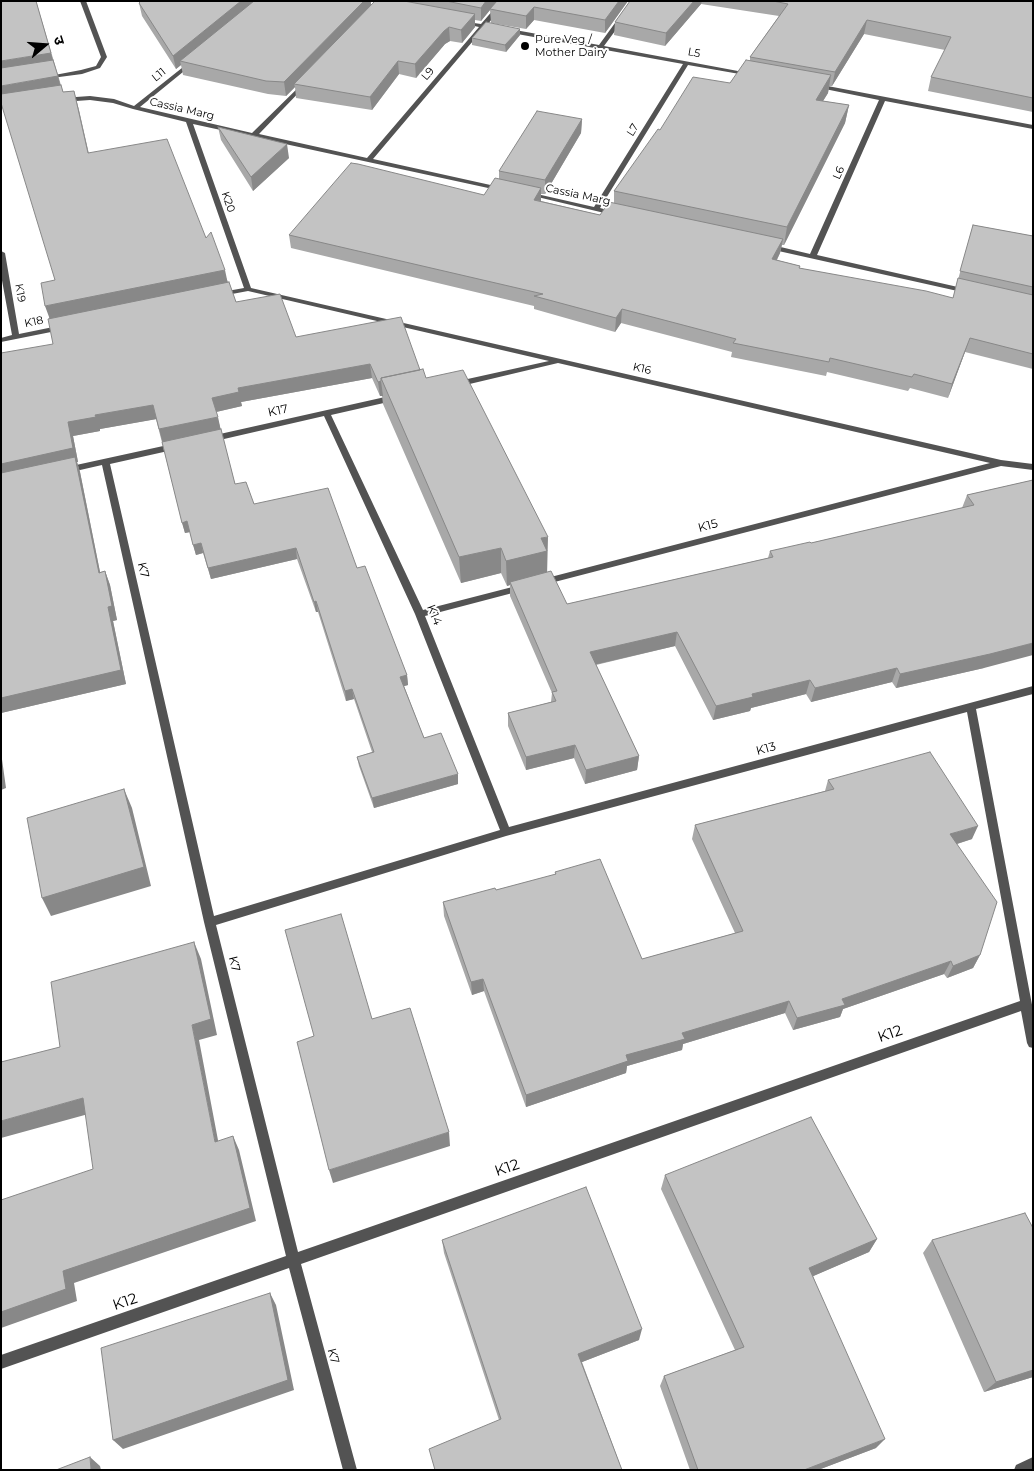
<!DOCTYPE html>
<html>
<head>
<meta charset="utf-8">
<style>
	body { margin:0 }
	#map { position:relative; width:1034px; height:1471px; overflow:hidden; background:#fff; font-family:Montserrat,"Noto Sans Devanagari",sans-serif }
	canvas { display:block }
	.frame { position:absolute; inset:0; border:2px solid #000; pointer-events:none }
	.north { position:absolute; left:20px; top:20px; width:50px; height:50px; -webkit-text-stroke:4px #fff; paint-order:stroke; rotate:72deg; font-size:14px; font-weight:700; line-height:20px; text-align:center; color:#000 }
	.north::after { content:''; display:block; margin:auto; width:18px; height:22px; background:#000; clip-path:polygon(50% 0,100% 100%,50% 72%,0 100%) }
</style>
</head>
<body>
<div id="map">
<canvas width="1034" height="1471"></canvas>
<div class="frame"></div>
<div class="north">उ</div>
</div>
<script>
const c = document.querySelector('canvas').getContext('2d');
c.lineJoin = 'round';
function toPath(rows) {
  const path = new Path2D();
  for (const r of rows) {
    path.moveTo(r[0], r[1]);
    for (let i = 2; i < r.length; i += 2) path.lineTo(r[i], r[i + 1]);
  }
  return path;
}
function fill(path, color) {
  c.fillStyle = color;
  c.fill(path, 'evenodd');
}
function trace(path, color, width, dash) {
  c.strokeStyle = color;
  c.lineWidth = width;
  c.lineCap = dash ? 'butt' : 'round';
  c.setLineDash(dash || []);
  c.stroke(path);
}
function drawText(font, color, halo, rows, align = 'center') {
  c.font = font + ' Montserrat,sans-serif';
  c.lineWidth = 4;
  c.setLineDash([]);
  c.textBaseline = 'middle';
  c.strokeStyle = halo;
  c.fillStyle = color;
  for (const [text, x, y, turn = 0] of rows) {
    c.save();
    c.translate(x, y);
    c.rotate((+turn || 0) * Math.PI / 180);
    c.textAlign = isNaN(turn) ? turn : align;
    if (halo) c.strokeText(text, 0, 0);
    c.fillText(text, 0, 0);
    c.restore();
  }
}
fill(toPath([
	[80,1,86,1,107,57,100,68,82,74,44,79,44,77,81,70,96,66,101,57,80,1],
	[501,1,507,1,487,25,599,45,631,1,637,1,604,46,754,74,751,76,688,65,600,208,619,213,619,215,617,216,525,194,528,192,594,207,683,64,484,28,373,159,504,188,504,190,502,191,193,124,251,288,1001,460,1033,464,1033,470,1001,466,543,585,540,584,538,582,543,579,990,463,558,363,457,387,453,384,454,382,549,361,248,291,216,297,216,293,244,288,186,122,133,109,113,103,90,100,62,102,59,100,62,98,90,96,114,99,134,106,192,60,194,61,194,63,140,107,252,133,305,81,308,83,307,84,259,134,367,158,479,27,460,23,460,21,481,24,501,1],
	[817,84,1033,125,1033,129,885,101,817,255,971,290,971,294,765,248,765,244,768,244,810,254,879,100,815,87,814,86,817,84],
	[1,251,5,253,19,334,63,325,67,327,66,329,1,342,1,338,12,335,1,275,1,251],
	[394,395,398,398,397,400,331,415,423,610,524,584,529,587,524,590,425,616,509,827,1033,686,1033,694,976,709,1033,1010,1033,1048,1029,1047,1027,1043,1021,1011,301,1264,357,1470,343,1470,289,1268,1,1369,1,1355,286,1256,204,922,102,465,67,473,63,470,67,467,177,443,181,446,177,449,110,464,214,916,500,830,415,614,324,416,211,442,207,439,211,436,394,395],
	[967,712,1020,1001,298,1252,216,925,506,836,967,712],
	[1033,1457,1033,1470,1014,1470,1016,1465,1033,1457]
]), '#535353');
fill(toPath([
	[36,1,63,92,74,91,88,153,206,238,228,282,236,302,296,337,420,370,426,378,567,604,768,558,770,551,811,543,962,508,967,495,1033,480,984,668,896,688,892,682,811,702,806,694,751,708,750,711,713,720,675,646,596,665,639,756,637,770,585,784,574,758,526,770,508,726,508,713,551,702,552,693,510,596,510,585,507,586,501,573,461,583,383,404,382,396,380,396,372,378,241,402,242,406,216,412,235,484,254,504,357,568,407,675,408,685,404,686,424,738,458,784,374,808,359,766,357,757,372,752,354,699,346,701,318,612,316,612,297,559,211,579,203,553,196,555,190,532,185,533,156,419,100,429,100,431,73,436,78,462,77,462,80,472,100,572,105,571,110,585,117,620,113,621,126,684,1,713,53,344,49,319,55,280],
	[364,1,628,1,605,33,534,20,526,29,491,23,490,10,481,21,475,20,475,27,462,43,450,41,445,44,416,78,399,74,372,110,296,98,295,87,286,96,268,94,183,75,181,65,176,69,142,16,139,3],
	[371,1,375,2,371,6],
	[630,1,1033,1,1033,112,928,91,931,77,945,50,864,34,832,86,829,86,828,93,823,101,849,105,845,123,784,245,782,245,780,253,777,260,800,266,799,268,953,298,973,225,1033,236,1033,369,965,352,948,398,910,388,908,391,827,372,826,376,731,357,732,352,621,323,615,332,534,309,534,306,291,248,289,235,484,195,499,179,499,171,582,119,581,133,545,194,541,194,541,201,600,215,614,203,614,191,660,130,730,83,750,60,750,57,779,16,701,4,665,46,614,35,615,22],
	[520,35,506,52,472,45,472,38],
	[218,127,289,158,253,191,221,140],
	[828,780,972,839,957,844,980,955,973,968,947,978,944,974,843,1009,840,1017,793,1030,785,1013,683,1044,682,1050,627,1066,626,1073,526,1107,484,991,472,995,444,916,443,902,496,890,555,875,555,872,642,959,735,933,692,839,695,825,825,791],
	[665,1175,877,1239,869,1252,813,1276,876,1448,818,1470,690,1470,660,1386,664,1376,735,1350,661,1189],
	[1033,1228,1033,1377,984,1392,923,1253,932,1240],
	[442,1240,639,1340,582,1362,622,1470,499,1420,444,1253]
]), '#a8a8a8');
fill(toPath([
	[241,1,260,1,180,61,181,65,176,69,173,56],
	[364,1,371,1,371,8,294,84,295,87,286,96,284,82],
	[486,1,498,1,490,9,490,10,481,21,481,8],
	[619,1,628,1,605,33,605,20],
	[694,1,702,1,701,4,665,46,666,33],
	[534,7,534,20,526,29,526,16],
	[475,14,475,27,462,43,461,30],
	[867,20,864,34,832,86,835,72],
	[449,27,450,41,445,44,416,78,415,64,444,31],
	[520,29,520,35,506,52,505,45],
	[51,53,56,72,1,81,1,61],
	[398,61,399,74,372,110,370,97],
	[831,75,828,93,813,117,816,100],
	[58,76,63,96,1,103,1,86],
	[74,91,79,110,93,172,88,153],
	[849,105,845,123,784,245,787,227],
	[582,119,581,133,545,194,545,180],
	[287,144,289,158,253,191,251,177],
	[541,188,541,201,534,200],
	[783,239,780,253,770,273,772,259],
	[225,270,229,289,52,325,45,306],
	[622,309,621,323,615,332,616,318],
	[970,338,965,352,948,398,952,384],
	[370,364,372,378,241,402,242,406,216,412,212,398,238,388],
	[381,381,383,396,380,396,378,382],
	[153,405,157,419,100,429,100,431,73,436,78,462,77,462,80,472,103,587,1,479,1,464,68,422,95,415],
	[218,417,221,431,163,444,159,429],
	[187,521,190,532,185,533,182,523],
	[548,537,547,576,510,582,510,585,507,586,506,561,541,538],
	[201,543,203,553,196,555,193,545],
	[296,548,297,559,211,579,208,568],
	[501,548,501,573,461,583,459,557],
	[105,571,110,585,117,620,113,621,126,684,1,713,1,698,108,607],
	[316,601,318,612,316,612,314,602],
	[677,632,675,646,589,666,590,652],
	[1033,643,1033,655,984,668,896,688,900,674],
	[897,668,892,682,811,702,815,688],
	[407,675,408,685,401,687,400,677],
	[810,680,806,694,751,708,750,711,713,720,716,706,752,694],
	[352,689,354,699,346,701,345,691],
	[575,745,574,758,526,770,526,757],
	[1,752,6,788,1,790],
	[639,756,637,770,585,784,586,770],
	[458,774,458,784,374,808,372,798],
	[124,789,132,808,151,886,51,916,42,898],
	[978,826,972,839,944,848,950,834],
	[194,942,201,959,217,1035,199,1040,221,1156,215,1142,192,1025],
	[980,955,973,968,947,978,953,966],
	[951,961,944,974,843,1009,840,1017,793,1030,797,1018,842,999],
	[483,979,484,991,472,995,471,982],
	[789,1001,785,1013,683,1044,682,1050,627,1066,626,1073,526,1107,526,1095,626,1055,682,1033],
	[83,1098,92,1113,1,1138,1,1121],
	[449,1132,450,1146,333,1183,329,1170],
	[233,1136,239,1150,256,1221,74,1283,77,1301,1,1328,1,1312,63,1271],
	[877,1239,869,1252,802,1281,809,1268],
	[270,1293,276,1305,294,1390,123,1449,113,1440],
	[642,1329,639,1340,577,1364,578,1354],
	[1033,1370,1033,1377,984,1392,996,1382],
	[885,1439,876,1448,818,1470,804,1470],
	[90,1457,100,1466,101,1470,91,1470]
]), '#888');
const building = toPath([
	[1,1,36,1,51,53,1,61,1,1],
	[141,1,241,1,173,56,139,3,141,1],
	[254,1,364,1,284,82,266,81,180,61,254,1],
	[375,1,404,1,475,14,461,30,449,27,444,31,415,64,398,61,370,97,294,84,375,1],
	[446,1,486,1,481,8,446,1],
	[497,1,619,1,605,20,534,7,526,16,490,9,497,1],
	[630,1,694,1,666,33,615,22,630,1],
	[773,1,1033,1,1033,98,931,77,951,37,867,20,835,72,750,57,788,4,773,1],
	[486,22,520,29,505,45,472,38,486,22],
	[53,60,58,76,1,86,1,68,53,60],
	[746,60,831,75,816,100,849,105,787,227,614,191,658,129,660,130,693,77,730,83,746,60],
	[61,85,63,92,74,91,88,153,167,139,206,238,211,232,225,270,45,306,41,283,55,280,1,103,1,94,61,85],
	[537,111,582,119,545,180,499,171,537,111],
	[218,127,287,144,251,177,218,127],
	[351,163,358,164,484,195,495,178,541,188,534,200,600,215,609,202,783,239,772,259,800,266,799,268,926,291,953,298,958,278,1033,295,1033,354,970,338,952,384,914,374,912,377,830,358,829,362,733,343,736,339,622,309,616,318,534,296,543,294,289,235,351,163],
	[973,225,1033,236,1033,287,960,271,973,225],
	[229,282,236,302,280,294,296,337,401,317,420,370,381,378,381,381,378,382,370,364,238,388,239,392,212,398,218,417,159,429,153,405,95,415,96,417,68,422,73,448,1,464,1,353,53,344,48,319,229,282],
	[423,369,426,378,463,370,548,537,541,538,547,551,506,561,501,548,459,557,381,378,423,369],
	[221,429,235,484,246,482,254,504,328,488,357,568,365,566,407,675,400,677,424,738,441,733,458,774,372,798,357,757,374,752,352,689,345,691,316,601,314,602,296,548,208,568,201,543,193,545,187,521,182,523,162,442,221,429],
	[75,457,99,573,105,571,112,606,108,607,121,670,1,698,1,473,75,457],
	[1033,480,1033,643,990,654,900,674,897,668,815,688,810,680,752,694,753,697,716,706,677,632,590,652,639,756,586,770,575,745,526,757,508,713,556,701,552,692,557,691,510,582,551,571,567,604,773,557,770,551,810,542,811,543,974,505,967,495,1033,480],
	[930,752,978,826,950,834,997,902,980,955,953,966,951,961,842,999,845,1005,797,1018,789,1001,682,1033,685,1039,626,1055,628,1061,526,1095,483,979,471,982,443,902,495,888,496,890,556,874,555,872,600,859,642,959,743,931,695,825,834,789,828,780,930,752],
	[124,789,144,867,42,898,27,818,124,789],
	[341,914,372,1019,410,1008,449,1132,329,1170,297,1042,314,1036,285,930,341,914],
	[194,942,211,1019,192,1025,215,1142,233,1136,250,1208,63,1271,66,1289,1,1312,1,1200,93,1169,83,1098,1,1121,1,1062,60,1047,51,982,194,942],
	[811,1117,877,1239,809,1268,885,1439,804,1470,698,1470,664,1376,744,1347,665,1175,811,1117],
	[586,1187,642,1329,578,1354,622,1470,435,1470,429,1449,501,1419,442,1240,586,1187],
	[1025,1213,1033,1228,1033,1370,996,1382,932,1240,1025,1213],
	[270,1293,288,1380,113,1440,101,1348,270,1293],
	[90,1457,91,1470,56,1470,90,1457]
]);
fill(building, '#c3c3c3');
trace(building, '#888', 1);
for (const [x, y, r, color] of [
	[525,46,5,"#000"]
]) {
  const dot = new Path2D();
  dot.arc(x, y, r, 0, 2 * Math.PI);
  c.fillStyle = color;
  c.fill(dot);
  trace(dot, '#fff', 2);
}
drawText('11px', '#000', '#fff', [
	["Pure Veg /",535,40],
	["Mother Dairy",535,53]
], 'left');
drawText('11px', '#000', '#fff', [
	["L5",694,53,10],
	["L9",428,74,-49],
	["L11",159,75,-39],
	["Cassia Marg",182,109,13],
	["L7",633,130,-58],
	["L6",839,173,-66],
	["Cassia Marg",578,195,12],
	["K20",228,202,71],
	["K19",20,293,80],
	["K18",34,322,-12],
	["K16",642,369,13]
]);
drawText('12px', '#000', '#fff', [
	["K17",278,411,-12],
	["K15",708,526,-15],
	["K7",143,570,77],
	["K14",434,615,68],
	["K13",766,749,-15],
	["K7",234,964,76],
	["K7",333,1356,75]
]);
drawText('15px', '#000', '#fff', [
	["K12",890,1034,-19],
	["K12",507,1168,-19],
	["K12",125,1302,-19]
]);
</script>
</body>
</html>
